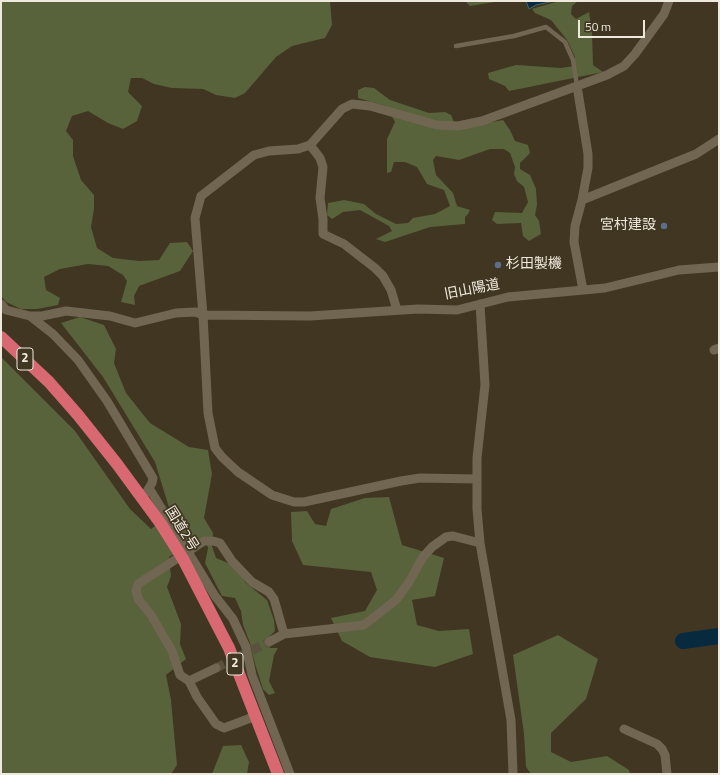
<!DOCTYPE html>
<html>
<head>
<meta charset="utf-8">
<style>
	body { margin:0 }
	#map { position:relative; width:720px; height:775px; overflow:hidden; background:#403622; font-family:"Titillium Web",sans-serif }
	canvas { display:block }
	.frame { position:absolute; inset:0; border:2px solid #efe9dd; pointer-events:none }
	.scale { position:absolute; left:578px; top:20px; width:67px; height:18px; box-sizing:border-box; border:2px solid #efe9dd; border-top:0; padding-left:5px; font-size:12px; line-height:14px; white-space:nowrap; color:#efe9dd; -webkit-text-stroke:3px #403622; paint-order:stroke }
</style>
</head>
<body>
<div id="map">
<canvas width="720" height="775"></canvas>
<div class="frame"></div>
<div class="scale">50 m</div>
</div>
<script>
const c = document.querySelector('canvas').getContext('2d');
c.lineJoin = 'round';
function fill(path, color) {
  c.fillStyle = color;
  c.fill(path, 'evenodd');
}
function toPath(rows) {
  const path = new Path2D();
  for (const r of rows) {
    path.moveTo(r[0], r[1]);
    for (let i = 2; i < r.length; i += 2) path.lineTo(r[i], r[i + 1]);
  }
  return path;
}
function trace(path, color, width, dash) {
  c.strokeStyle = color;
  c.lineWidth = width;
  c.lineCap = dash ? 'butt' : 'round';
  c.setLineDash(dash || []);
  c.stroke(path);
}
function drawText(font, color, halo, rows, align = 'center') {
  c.font = font + ' "Titillium Web","Noto Sans JP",sans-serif';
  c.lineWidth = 3.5;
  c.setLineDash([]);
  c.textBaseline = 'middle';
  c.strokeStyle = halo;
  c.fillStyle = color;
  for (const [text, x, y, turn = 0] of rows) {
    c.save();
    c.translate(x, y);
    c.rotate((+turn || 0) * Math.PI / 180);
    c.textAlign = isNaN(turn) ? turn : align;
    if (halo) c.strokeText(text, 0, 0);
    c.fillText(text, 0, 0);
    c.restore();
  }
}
fill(toPath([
	[1,1,330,1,332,25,325,38,292,46,276,57,245,93,235,98,216,95,203,89,172,88,154,84,142,78,131,78,128,92,142,106,137,121,123,129,108,123,88,111,72,116,66,131,73,140,73,156,81,180,94,195,94,209,91,227,97,248,113,258,139,261,159,260,170,243,187,242,193,251,180,271,139,286,134,296,135,305,121,302,127,281,123,275,108,266,88,264,60,269,44,277,46,290,60,298,58,305,37,309,21,309,6,302,1,296],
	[465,1,501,1,470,6],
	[559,1,578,1,572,6,571,14,576,19,589,12,592,33,593,65,603,72,509,91,505,86,489,79,488,73,516,65,561,68,574,66,575,57,567,40,551,20,535,13,532,9],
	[365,87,374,88,390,100,429,113,445,112,451,115,457,129,503,120,510,130,515,141,528,145,530,153,520,163,520,169,530,175,536,189,537,205,535,215,539,221,541,234,529,241,523,236,521,223,497,224,492,220,495,212,522,213,528,202,524,187,517,181,514,174,515,167,510,153,504,149,490,149,459,160,436,156,433,160,436,175,453,193,457,206,470,210,468,214,465,217,465,224,430,227,385,242,376,239,392,231,389,226,360,210,343,212,332,219,327,215,328,203,344,200,364,204,376,214,396,224,408,223,413,218,435,214,450,206,444,190,427,184,417,167,405,162,394,162,391,172,387,173,387,139,395,122,386,106,358,98,358,90],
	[80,317,104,325,116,349,114,363,126,393,150,423,189,447,208,450,212,474,204,518,213,533,212,546,216,558,228,563,238,571,246,583,267,600,274,620,275,631,267,639,270,648,278,648,274,655,269,681,275,693,269,695,263,689,255,664,250,643,243,625,241,611,235,598,222,596,205,563,208,548,205,540,192,543,169,557,171,576,167,587,181,624,180,644,186,659,166,675,171,700,177,765,171,774,1,774,1,357,75,431,130,509,151,529,171,514,155,462,103,377,61,323],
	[389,497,402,545,444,558,435,596,412,600,417,625,439,631,469,629,473,654,435,667,370,657,342,641,331,618,365,611,377,590,371,572,303,565,292,541,291,512,307,511,315,524,326,526,331,509,365,498],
	[558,635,598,659,586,699,551,733,551,752,571,762,607,756,629,770,630,774,531,774,526,767,524,734,513,655],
	[241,745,249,762,247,774,212,774,223,746]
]), '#58623b');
const water = toPath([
	[526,1,554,1,536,5,529,9,526,1]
]);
fill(water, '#072a3e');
trace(water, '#4d636e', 1);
trace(toPath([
	[683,641,719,636]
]), '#072a3e', 16);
trace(toPath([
	[216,668,269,642]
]), '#5a513e', 9, [9, 4.5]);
trace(toPath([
	[456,46,514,36,546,27,565,42,573,60,577,86]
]), '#716651', 4.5);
trace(toPath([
	[577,86,588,154,588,168,582,200,575,226,574,242,583,290],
	[310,145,320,158,323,167,320,198,323,219,323,234,344,244,375,268,383,276,391,290,397,310],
	[582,200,696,154,719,139],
	[1,304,6,310,30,316,42,316,66,311,110,316,135,323,176,313,196,312,203,315,310,316,418,309,457,310,508,297,605,288,679,270,719,267],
	[480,304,485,385,477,458,477,509,480,543,511,720,513,774],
	[30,316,53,334,78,360,107,401,153,478,152,483,146,493],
	[714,350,719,348],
	[477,479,420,478,401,481,304,502,294,502,272,495,238,472,222,457,215,448,208,413,203,315,195,218,201,196,254,155,269,151,298,149,310,145,342,109,352,104,370,106,437,125,458,126,482,121,607,75,624,66,635,54,664,14,669,1],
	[149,488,215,596,233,619,246,647,252,675,290,774],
	[269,642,284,634,364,625,396,600,409,582,423,557,432,547,446,537,453,536,480,543],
	[216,668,189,681,197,697,216,724,224,728,256,716],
	[189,681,180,675,172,651,151,615,139,600,136,591,138,584,204,541,213,541,220,543,232,561,252,582,269,592,274,599,284,634],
	[624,729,657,744,662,749,665,755,667,774]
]), '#716651', 9);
trace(toPath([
	[1,337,49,382,78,415,117,464,161,524,183,559,229,648,278,774]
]), '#d86872', 12);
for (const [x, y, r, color] of [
	[664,226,4,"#5c6f8a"],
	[498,265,4,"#5c6f8a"]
]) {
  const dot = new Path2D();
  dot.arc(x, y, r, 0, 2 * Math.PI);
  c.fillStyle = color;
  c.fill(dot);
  trace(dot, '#403622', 1.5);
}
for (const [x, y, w] of [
	[25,359,16],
	[235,664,16]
]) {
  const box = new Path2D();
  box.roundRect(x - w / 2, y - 11, w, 22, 3);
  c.fillStyle = '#403622';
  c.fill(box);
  trace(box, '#efe9dd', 1);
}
drawText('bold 13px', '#efe9dd', null, [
	["2",25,359],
	["2",235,664]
]);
drawText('14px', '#efe9dd', '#403622', [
	["宮村建設",656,226],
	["杉田製機",506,265,"left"]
], 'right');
drawText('14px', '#efe9dd', '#403622', [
	["旧山陽道",472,290,-11],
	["国道2号",181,529,58]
]);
</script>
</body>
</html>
